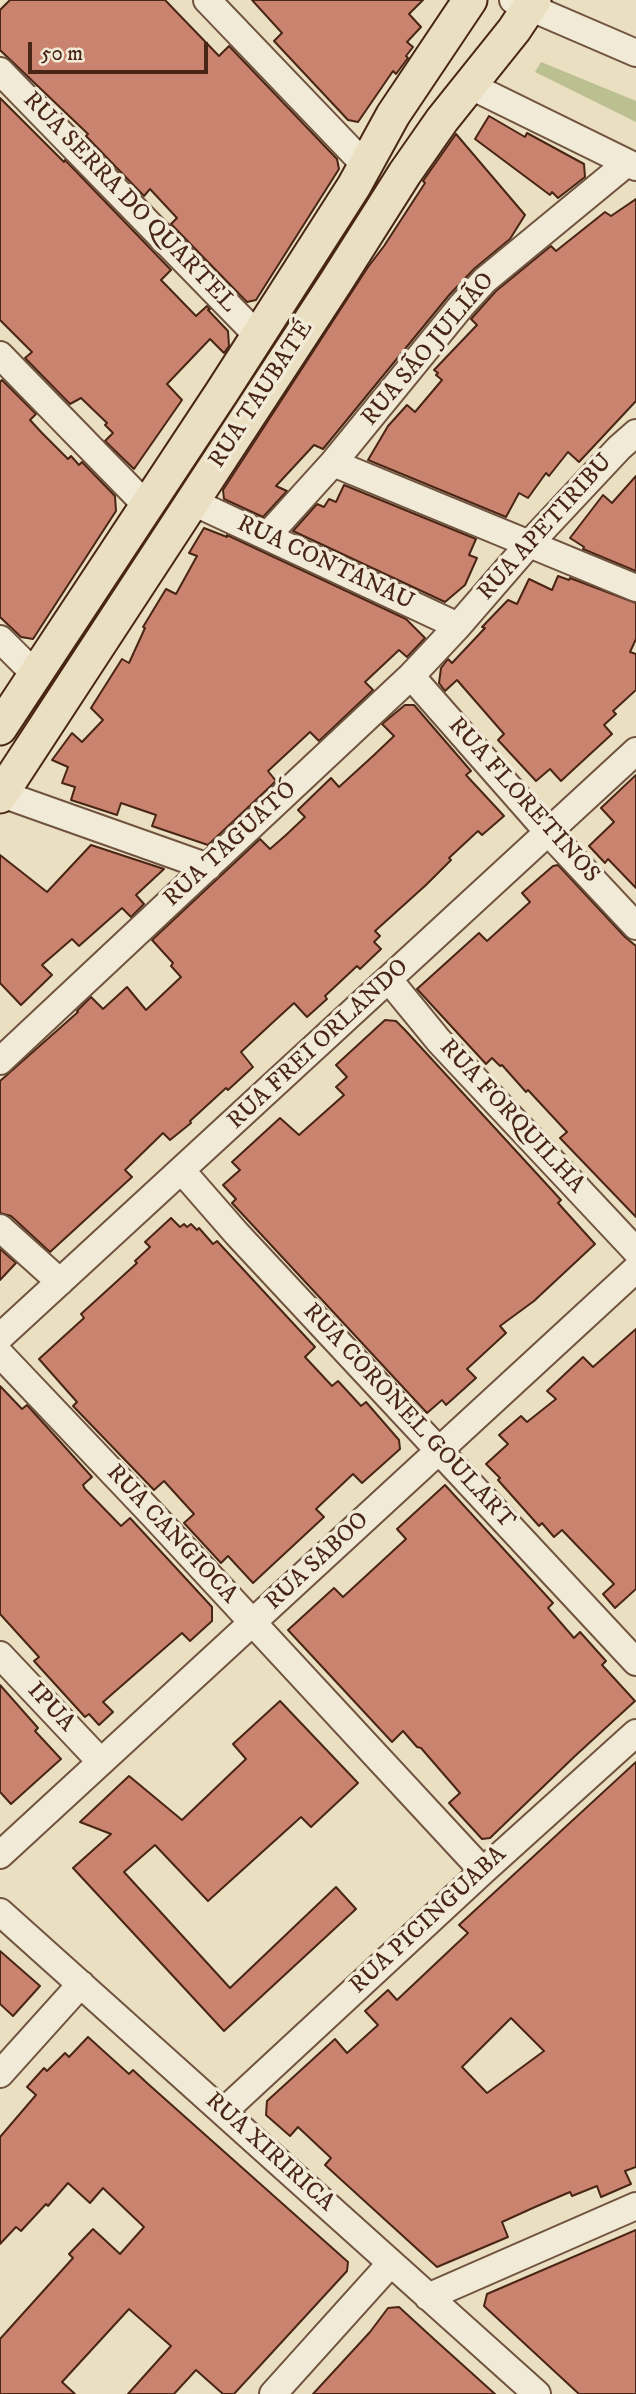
<!DOCTYPE html>
<html>
<head>
<meta charset="utf-8">
<style>
	body { margin:0 }
	#map { position:relative; width:636px; height:2394px; overflow:hidden; background:#eadfc1; font-family:"IM FELL DW Pica",serif }
	canvas { display:block }
	.scale { position:absolute; left:28px; top:42px; width:180px; height:32px; box-sizing:border-box; border:4px solid #482514; border-top:0; padding-left:9px; font-size:21px; line-height:24px; white-space:nowrap; color:#482514; -webkit-text-stroke:5px #f1ead7; paint-order:stroke }
</style>
</head>
<body>
<div id="map">
<canvas width="636" height="2394"></canvas>
<div class="scale">50 m</div>
</div>
<script>
const c = document.querySelector('canvas').getContext('2d');
c.lineJoin = 'round';
function fill(path, color) {
  c.fillStyle = color;
  c.fill(path, 'evenodd');
}
function toPath(rows) {
  const path = new Path2D();
  for (const r of rows) {
    path.moveTo(r[0], r[1]);
    for (let i = 2; i < r.length; i += 2) path.lineTo(r[i], r[i + 1]);
  }
  return path;
}
function trace(path, color, width, dash) {
  c.strokeStyle = color;
  c.lineWidth = width;
  c.lineCap = dash ? 'butt' : 'round';
  c.setLineDash(dash || []);
  c.stroke(path);
}
function drawText(font, color, halo, rows, align = 'center') {
  c.font = font + ' "IM FELL DW Pica",serif';
  c.lineWidth = 7;
  c.setLineDash([]);
  c.textBaseline = 'middle';
  c.strokeStyle = halo;
  c.fillStyle = color;
  for (const [text, x, y, turn = 0] of rows) {
    c.save();
    c.translate(x, y);
    c.rotate((+turn || 0) * Math.PI / 180);
    c.textAlign = isNaN(turn) ? turn : align;
    if (halo) c.strokeText(text, 0, 0);
    c.fillText(text, 0, 0);
    c.restore();
  }
}
fill(toPath([
	[541,62,636,101,636,122,535,72]
]), '#bbc090');
const building = toPath([
	[10,0,165,0,219,56,229,46,337,159,339,169,256,300,247,302,171,224,177,218,150,189,144,196,86,136,88,134,0,50,0,10,10,0],
	[252,0,423,0,409,14,421,27,407,42,413,47,406,56,408,58,396,74,393,71,358,122,348,120,274,41,282,33,252,0],
	[0,98,64,162,65,160,171,270,161,280,196,316,207,306,210,309,208,310,228,331,229,346,224,353,210,339,167,384,182,400,134,469,105,441,113,433,105,425,107,423,81,398,70,404,25,358,32,352,0,320,0,98],
	[489,116,525,137,527,133,584,164,585,177,558,198,552,192,550,195,475,139,489,116],
	[456,134,525,215,510,239,475,268,450,294,323,449,314,445,276,486,287,491,263,517,224,499,223,490,368,267,384,246,425,183,423,181,456,134],
	[636,199,636,401,579,462,568,452,549,476,546,473,528,498,519,493,506,517,368,460,388,426,407,405,415,412,442,380,436,375,438,373,434,370,477,325,471,319,496,291,551,246,556,251,605,212,611,216,636,199],
	[2,380,36,414,30,420,42,433,68,459,71,456,79,465,82,462,115,496,116,511,33,639,21,637,0,617,0,382,2,380],
	[636,476,636,571,583,549,584,547,570,538,603,495,612,503,636,476],
	[344,485,476,539,469,555,477,558,465,585,445,602,293,531,317,504,324,507,329,499,336,502,344,485],
	[204,528,227,537,227,535,406,619,425,638,407,657,399,650,365,682,373,690,319,741,310,732,268,771,276,781,208,845,152,826,156,815,121,803,117,815,71,800,75,787,62,783,68,767,52,760,72,733,82,742,103,720,91,708,122,659,129,663,145,628,143,627,166,589,176,594,197,556,189,553,204,528],
	[558,576,569,580,570,578,636,603,636,639,630,652,636,654,636,690,613,711,616,714,604,725,612,734,575,768,561,781,550,769,536,781,498,740,504,734,457,680,445,691,439,683,441,668,448,659,452,663,485,628,482,627,508,600,517,604,529,579,552,590,558,576],
	[405,705,414,705,471,771,466,775,504,816,482,835,478,831,464,844,449,858,451,860,426,885,375,931,380,936,374,942,381,949,360,969,357,966,325,996,327,999,307,1017,294,1003,270,1025,241,1052,253,1067,228,1090,226,1088,190,1121,191,1123,170,1140,163,1133,125,1170,132,1177,50,1252,11,1216,0,1213,0,1081,78,1012,77,1011,91,997,103,1009,127,987,146,1010,181,977,171,966,173,963,152,940,260,839,270,849,286,835,305,817,298,810,331,778,339,787,373,756,394,736,382,724,405,705],
	[636,775,636,888,608,859,605,863,589,846,614,822,601,808,636,775],
	[91,845,164,869,136,895,144,904,131,917,122,908,79,946,72,939,42,965,52,975,21,1005,0,983,0,855,47,892,91,845],
	[558,865,625,937,636,946,636,1217,560,1138,567,1132,528,1090,526,1092,502,1065,500,1066,492,1058,486,1064,417,989,479,933,487,941,530,902,522,893,553,866,558,865],
	[385,1020,396,1021,405,1030,561,1200,558,1203,595,1244,534,1301,500,1326,506,1333,467,1369,476,1378,446,1405,442,1400,427,1413,232,1203,236,1199,223,1185,240,1170,232,1162,280,1118,299,1135,344,1095,336,1087,347,1077,336,1065,385,1020],
	[171,1218,180,1227,184,1224,187,1227,191,1224,197,1230,199,1228,213,1244,217,1241,315,1347,305,1357,332,1386,338,1381,361,1406,366,1402,399,1440,400,1449,362,1483,353,1474,316,1509,324,1517,253,1583,228,1556,221,1563,184,1523,194,1514,164,1481,154,1490,73,1406,77,1402,39,1359,84,1318,81,1314,137,1263,135,1261,150,1247,145,1242,171,1218],
	[0,1249,16,1263,0,1280,0,1249],
	[636,1329,636,1589,615,1608,603,1594,614,1584,562,1530,554,1537,542,1523,539,1526,498,1480,500,1478,486,1464,508,1444,499,1435,521,1416,527,1422,556,1399,547,1391,583,1357,593,1367,636,1329],
	[0,1386,22,1409,27,1405,92,1477,83,1485,85,1489,121,1526,130,1518,212,1607,212,1621,190,1641,182,1633,103,1702,113,1712,99,1725,89,1714,85,1717,34,1661,39,1657,0,1614,0,1386],
	[445,1485,553,1603,548,1608,574,1638,580,1632,606,1661,602,1665,635,1701,575,1756,490,1838,482,1839,449,1803,460,1793,421,1748,417,1747,403,1731,392,1742,288,1630,334,1588,343,1597,406,1539,397,1529,445,1485],
	[0,1685,38,1728,35,1731,61,1759,11,1804,0,1792,0,1685],
	[280,1701,358,1783,311,1827,301,1817,208,1901,155,1845,124,1872,230,1988,336,1887,356,1909,224,2031,73,1868,111,1834,80,1822,129,1776,182,1820,246,1759,233,1744,280,1701],
	[636,1762,636,2167,625,2171,631,2184,601,2197,597,2186,572,2196,570,2192,535,2207,502,2222,508,2237,437,2267,325,2165,331,2158,298,2127,290,2136,266,2115,267,2101,335,2039,347,2053,378,2025,365,2011,388,1990,397,2000,468,1933,459,1925,636,1762],
	[511,2018,544,2051,487,2093,462,2067,511,2018],
	[0,1951,40,1986,13,2016,0,2004,0,1951],
	[88,2037,129,2074,133,2070,147,2083,348,2262,347,2271,234,2394,223,2394,196,2370,174,2394,128,2394,171,2346,129,2309,62,2382,75,2394,0,2394,0,2339,73,2258,69,2254,93,2229,120,2254,144,2227,103,2188,90,2203,68,2183,48,2206,46,2204,21,2231,16,2227,0,2244,0,2137,36,2095,27,2087,44,2068,47,2071,65,2053,69,2057,88,2037],
	[636,2230,636,2394,579,2394,484,2306,487,2294,636,2230],
	[399,2307,435,2340,495,2394,313,2394,370,2332,388,2308,399,2307]
]);
fill(building, '#ca836e');
trace(building, '#482514', 2);
const minor = toPath([
	[207,0,365,165],
	[513,0,636,53],
	[0,71,258,336],
	[469,85,636,167],
	[0,355,147,506],
	[333,463,636,588],
	[193,502,458,626],
	[267,536,333,463,462,305,485,280,627,163],
	[0,639,36,675],
	[411,676,549,833,636,926],
	[2,794,208,867],
	[389,980,439,1041,636,1251],
	[0,1061,411,676,458,626,529,544,619,448,636,433],
	[182,1171,237,1234,636,1662],
	[0,1228,60,1282],
	[0,1337,636,751],
	[0,1354,153,1515,483,1871],
	[0,1655,101,1762],
	[0,1855,636,1269],
	[0,1912,537,2394],
	[0,2074,81,1984],
	[223,2112,483,1871,636,1733],
	[428,2297,636,2206],
	[273,2394,391,2263]
]);
const major = toPath([
	[0,728,222,392,354,186,393,115,470,0],
	[0,796,336,282,405,173,442,120,514,30,534,0]
]);
trace(minor, '#70543f', 30);
trace(major, '#482514', 37);
trace(minor, '#f1ead7', 26);
trace(major, '#eadfc1', 33);
drawText('24px', '#482514', '#f1ead7', [
	["RUA SERRA DO QUARTEL",129,203,46],
	["RUA SÃO JULIÃO",429,350,-50],
	["RUA TAUBATÉ",262,395,-57],
	["RUA APETIRIBU",546,528,-48],
	["RUA CONTANAU",325,564,25],
	["RUA FLORETINOS",523,801,48],
	["RUA TAGUATÓ",231,845,-43],
	["RUA FREI ORLANDO",319,1045,-43],
	["RUA FORQUILHA",511,1117,47],
	["RUA CORONEL GOULART",408,1417,47],
	["RUA CANGIOCA",171,1535,47],
	["RUA SABOO",318,1562,-43],
	["IPUA",50,1708,47],
	["RUA PICINGUABA",429,1921,-43],
	["RUA XIRIRICA",269,2153,42]
]);
</script>
</body>
</html>
